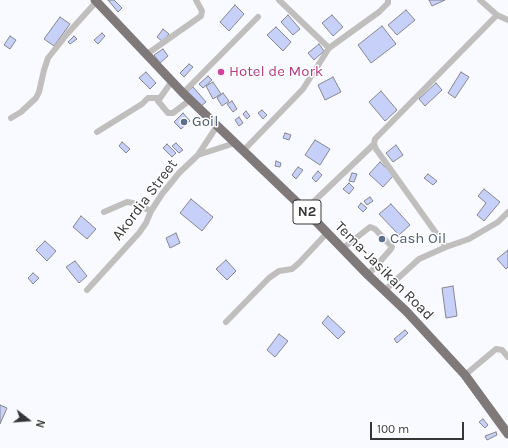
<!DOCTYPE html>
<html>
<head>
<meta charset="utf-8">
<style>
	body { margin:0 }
	#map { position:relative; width:508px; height:448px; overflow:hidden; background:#f9faff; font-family:Karla,sans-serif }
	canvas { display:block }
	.north { position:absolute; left:8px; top:400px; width:40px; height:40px; -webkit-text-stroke:3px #fff; paint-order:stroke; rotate:107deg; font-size:11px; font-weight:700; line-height:16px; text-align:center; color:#363639 }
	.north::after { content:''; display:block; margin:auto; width:14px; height:18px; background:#363639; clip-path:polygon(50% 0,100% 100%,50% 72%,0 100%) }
	.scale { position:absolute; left:370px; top:422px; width:94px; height:18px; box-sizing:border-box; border:2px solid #363639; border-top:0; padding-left:5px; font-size:12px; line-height:14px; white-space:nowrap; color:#363639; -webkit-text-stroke:3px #fff; paint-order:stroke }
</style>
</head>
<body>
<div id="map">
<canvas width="508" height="448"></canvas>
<div class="north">N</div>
<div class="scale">100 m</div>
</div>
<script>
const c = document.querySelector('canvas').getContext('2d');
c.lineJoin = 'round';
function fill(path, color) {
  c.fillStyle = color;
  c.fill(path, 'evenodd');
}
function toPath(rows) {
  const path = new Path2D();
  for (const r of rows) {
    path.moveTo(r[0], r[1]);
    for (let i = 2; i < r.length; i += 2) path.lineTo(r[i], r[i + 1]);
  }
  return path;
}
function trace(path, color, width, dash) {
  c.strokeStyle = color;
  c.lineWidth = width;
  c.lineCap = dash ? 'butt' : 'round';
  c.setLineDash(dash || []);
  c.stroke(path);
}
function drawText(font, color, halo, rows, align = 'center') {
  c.font = font + ' Karla,sans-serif';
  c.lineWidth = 3;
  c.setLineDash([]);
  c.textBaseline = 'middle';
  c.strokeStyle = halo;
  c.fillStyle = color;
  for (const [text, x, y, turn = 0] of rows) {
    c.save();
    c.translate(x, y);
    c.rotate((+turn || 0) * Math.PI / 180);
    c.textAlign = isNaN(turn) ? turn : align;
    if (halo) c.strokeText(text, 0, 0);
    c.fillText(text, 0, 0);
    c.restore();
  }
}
const building = toPath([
	[108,0,114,0,122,8,118,12,108,0],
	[429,0,445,0,432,6,429,0],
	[235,5,244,14,229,31,220,22,235,5],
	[406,10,415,20,397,35,388,25,406,10],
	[288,15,300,29,293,35,281,22,288,15],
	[332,15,343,27,333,36,322,23,332,15],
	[60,17,70,24,54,46,44,39,60,17],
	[382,26,396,44,371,63,358,45,382,26],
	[276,27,291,42,283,51,267,35,276,27],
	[163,29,169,34,163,42,157,37,163,29],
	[102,33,105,36,98,44,94,40,102,33],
	[10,36,16,40,10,49,4,45,10,36],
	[74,36,77,39,70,44,68,42,74,36],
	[319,44,324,51,314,60,308,53,319,44],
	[163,49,168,56,160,63,154,55,163,49],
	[189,64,193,67,184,77,180,73,189,64],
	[146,72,156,83,150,89,139,78,146,72],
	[461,72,469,77,455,98,448,93,461,72],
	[208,76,212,80,203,88,199,84,208,76],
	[333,77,341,92,325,100,318,85,333,77],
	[213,82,221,94,213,99,206,86,213,82],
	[436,83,442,90,425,106,419,99,436,83],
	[193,87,206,102,201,106,187,92,193,87],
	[381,91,397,110,385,121,369,102,381,91],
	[223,93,229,101,222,106,217,98,223,93],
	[232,101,237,109,233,112,227,104,232,101],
	[262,110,267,115,263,119,258,113,262,110],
	[246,111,250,116,247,119,243,114,246,111],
	[183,113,190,121,181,129,174,122,183,113],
	[239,117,243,123,239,126,235,120,239,117],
	[285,133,291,135,289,140,283,138,285,133],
	[315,140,330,149,320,165,305,155,315,140],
	[122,142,130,149,126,153,119,146,122,142],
	[176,143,183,150,179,153,172,146,176,143],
	[167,144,176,153,172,157,163,148,167,144],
	[396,145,403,155,393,162,386,153,396,145],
	[276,161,281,163,280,167,275,166,276,161],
	[380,162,394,175,383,187,369,174,380,162],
	[298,167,303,170,296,179,292,175,298,167],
	[318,171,322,175,316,182,312,178,318,171],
	[352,173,357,174,354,182,349,181,352,173],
	[428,174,437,181,433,185,424,178,428,174],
	[349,183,354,188,349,194,343,189,349,183],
	[484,189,500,202,484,221,477,215,486,203,478,196,484,189],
	[370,197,373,201,367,205,364,201,370,197],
	[191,199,213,217,202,231,180,213,191,199],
	[361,203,367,208,363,212,358,207,361,203],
	[391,204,410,225,399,235,379,214,391,204],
	[81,216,96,229,87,239,73,227,81,216],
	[176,233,180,243,170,248,166,238,176,233],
	[45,241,56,251,47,261,36,250,45,241],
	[508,250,508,267,506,269,497,259,508,250],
	[226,260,236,271,227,280,216,269,226,260],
	[75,261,87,276,79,283,66,267,75,261],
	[33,273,39,278,33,284,28,278,33,273],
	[453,286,457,316,446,318,442,288,453,286],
	[328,316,345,332,338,339,322,323,328,316],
	[405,330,408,333,397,343,394,339,405,330],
	[279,334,288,341,275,357,267,350,279,334],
	[0,405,7,408,0,424,0,405],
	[483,419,488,425,485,428,479,422,483,419],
	[496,432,497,435,487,440,485,436,496,432]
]);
fill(building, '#c6d0f9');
trace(building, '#86878d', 1);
trace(toPath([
	[279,0,329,48],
	[480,0,497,15,508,20],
	[147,54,201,16,202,11,196,0],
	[172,81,158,101,168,113,173,113,190,100],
	[183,93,258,17],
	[11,118,21,112,36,98,39,92,44,70,48,58,68,33,97,1],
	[97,132,142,104,148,98,159,98],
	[243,151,303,89,329,48,379,12,388,3,388,0],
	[198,155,217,126],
	[305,210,374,144],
	[104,212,127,202,133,203,151,211],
	[446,247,376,149,374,144,375,139,497,15],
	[342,249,370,227,375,229,392,247,391,249,368,275],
	[87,290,139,233,146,223,151,211,162,194,179,173,198,155,235,143],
	[384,291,419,259,446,247,469,239,498,222,508,212],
	[226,322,269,278,279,271,292,269,299,263,327,233],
	[465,375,496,349,502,350,508,357]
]), '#c1bebe', 6);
trace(toPath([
	[95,0,183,93,305,210,368,275,407,312,465,375,508,434]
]), '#807979', 9);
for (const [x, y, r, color] of [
	[221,72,4,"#d1479c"],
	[184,122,4,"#5c6f8a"],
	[382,239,4,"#5c6f8a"]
]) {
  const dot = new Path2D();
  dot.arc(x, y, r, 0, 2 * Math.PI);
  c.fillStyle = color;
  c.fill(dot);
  trace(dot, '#fff', 1.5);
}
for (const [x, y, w] of [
	[307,212,28]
]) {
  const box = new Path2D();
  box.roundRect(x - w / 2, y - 12, w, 24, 3);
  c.fillStyle = '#fff';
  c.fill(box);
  trace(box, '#363639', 1);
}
drawText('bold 14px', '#363639', null, [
	["N2",307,212]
]);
drawText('15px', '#b23c85', '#fff', [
	["Hotel de Mork",229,72]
], 'left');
drawText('15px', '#4e5e75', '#fff', [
	["Goil",192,122],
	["Cash Oil",390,239]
], 'left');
drawText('15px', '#363639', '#fff', [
	["Akordia Street",145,200,-53],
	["Tema-Jasikan Road",384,271,45]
]);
</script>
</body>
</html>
